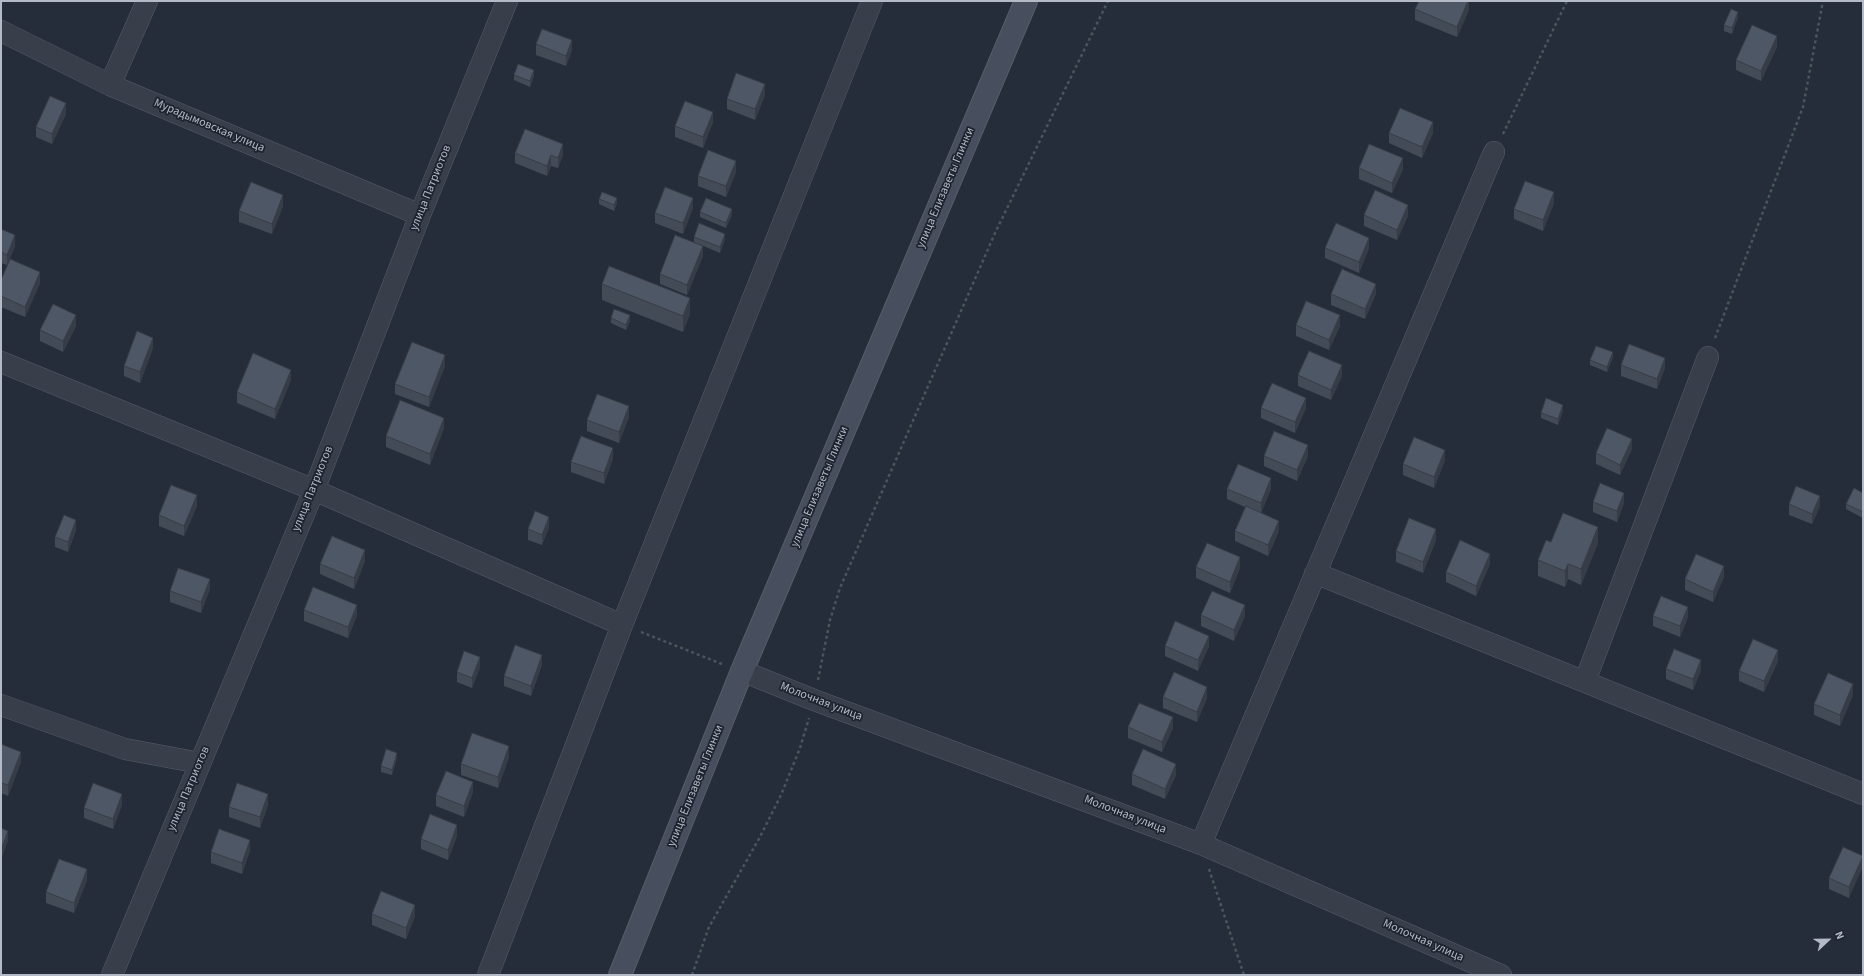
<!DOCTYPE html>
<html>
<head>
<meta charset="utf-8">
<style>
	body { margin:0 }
	#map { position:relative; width:1864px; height:976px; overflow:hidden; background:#252d3a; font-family:"Source Sans 3",sans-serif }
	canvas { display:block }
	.frame { position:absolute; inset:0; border:2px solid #b4bac6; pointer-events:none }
	.north { position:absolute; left:1808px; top:920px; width:40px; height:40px; -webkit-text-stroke:3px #1e242f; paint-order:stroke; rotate:68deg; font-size:11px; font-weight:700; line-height:16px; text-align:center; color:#b4bac6 }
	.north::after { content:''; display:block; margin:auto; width:14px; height:18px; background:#b4bac6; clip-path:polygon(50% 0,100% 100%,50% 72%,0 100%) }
</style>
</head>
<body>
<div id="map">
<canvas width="1864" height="976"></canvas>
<div class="frame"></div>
<div class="north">N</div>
</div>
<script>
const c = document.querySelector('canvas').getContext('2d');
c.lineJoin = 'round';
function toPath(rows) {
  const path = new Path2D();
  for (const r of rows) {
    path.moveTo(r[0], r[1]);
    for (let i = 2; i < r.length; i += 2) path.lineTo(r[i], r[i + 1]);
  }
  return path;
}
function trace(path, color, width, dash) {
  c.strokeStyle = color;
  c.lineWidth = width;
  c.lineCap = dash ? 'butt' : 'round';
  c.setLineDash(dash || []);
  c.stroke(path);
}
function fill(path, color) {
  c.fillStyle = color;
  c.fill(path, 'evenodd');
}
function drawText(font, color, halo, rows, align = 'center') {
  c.font = font + ' "Source Sans 3",sans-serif';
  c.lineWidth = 3.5;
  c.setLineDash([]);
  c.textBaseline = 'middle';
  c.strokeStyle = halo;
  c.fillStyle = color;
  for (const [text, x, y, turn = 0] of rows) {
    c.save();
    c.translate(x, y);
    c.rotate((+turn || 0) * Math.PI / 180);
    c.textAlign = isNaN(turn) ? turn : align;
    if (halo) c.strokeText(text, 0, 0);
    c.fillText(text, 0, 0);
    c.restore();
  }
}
const street = toPath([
	[1,31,110,85,420,215],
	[110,85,147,1],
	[1,362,314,490,622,625],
	[1315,573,1863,794],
	[742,671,814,700,1201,844,1501,975],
	[1585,681,1708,357],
	[1,705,125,749,200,763],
	[1201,844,1494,152],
	[112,975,314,490,420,215,507,1],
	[488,975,622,625,872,1]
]);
const secondary = toPath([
	[620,975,742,671,1026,1]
]);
trace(street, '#575d68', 22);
trace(secondary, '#575d68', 24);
trace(toPath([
	[1503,134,1567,1],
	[1715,338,1803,107,1823,1],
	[641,632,722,664],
	[818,680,830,620,840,588,995,233,1108,1],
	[1209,869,1244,975],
	[692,975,709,927,760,837,781,795,800,748,809,718]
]), '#47575a', 2.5, [3, 3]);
trace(street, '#393f4a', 21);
trace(secondary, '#474e5d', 22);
fill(toPath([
	[1469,1,1469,10,1457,37,1415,20,1415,9],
	[1738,17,1732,34,1724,31,1724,25],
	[536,44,572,50,566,66,536,55],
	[1777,47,1761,81,1736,70,1736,60],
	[514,75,534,76,530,87,514,80],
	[765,95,755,120,727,109,727,99],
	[66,114,52,144,36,137,36,127],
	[713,122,703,148,675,137,675,126],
	[1389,133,1433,133,1422,158,1389,143],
	[515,153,563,155,558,168,551,166,547,176,515,163],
	[1359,168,1403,169,1392,193,1359,179],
	[736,172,726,197,698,186,698,176],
	[599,199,617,203,614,211,599,204],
	[1554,203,1543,231,1514,219,1514,209],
	[283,206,272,234,239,222,239,211],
	[693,208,683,234,655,223,655,213],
	[700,212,732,215,726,228,700,217],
	[1364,215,1408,216,1397,240,1364,226],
	[1,229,15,246,7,265,1,263],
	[694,237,725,239,720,253,694,242],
	[1325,248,1369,248,1359,273,1325,258],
	[703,256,687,295,660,284,660,274],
	[1,280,40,283,25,317,1,307],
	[602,284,690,314,683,332,602,300],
	[1331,294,1376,294,1365,319,1331,305],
	[611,318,630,321,626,330,611,323],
	[1296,325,1340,326,1329,350,1296,336],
	[76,326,63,352,40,341,40,330],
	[153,348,140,383,124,376,124,366],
	[1613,357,1607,372,1590,365,1590,360],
	[1621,365,1665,368,1657,389,1621,376],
	[445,366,429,407,395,394,395,384],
	[1298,375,1342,376,1331,400,1298,386],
	[291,380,275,419,237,403,237,392],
	[1261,408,1306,408,1295,433,1261,418],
	[1563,410,1558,425,1541,418,1541,413],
	[629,417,619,443,587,431,587,420],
	[444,428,430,465,386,447,386,436],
	[1632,449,1620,475,1596,464,1596,453],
	[1264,456,1308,456,1297,481,1264,466],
	[613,458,604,484,571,472,571,462],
	[1445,460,1434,488,1403,475,1403,464],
	[1227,489,1271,489,1261,513,1279,531,1268,556,1235,541,1235,531,1245,507,1227,499],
	[1863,493,1863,518,1846,509,1846,504],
	[1593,502,1624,503,1617,522,1593,512],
	[1789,504,1820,506,1812,524,1789,515],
	[197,506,184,536,159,526,159,515],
	[549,527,542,545,528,540,528,529],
	[76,530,68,552,55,547,55,537],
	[1436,540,1423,573,1396,562,1396,551],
	[1551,542,1598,543,1581,585,1568,579,1565,587,1538,576,1538,560],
	[365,561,354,589,320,574,320,564],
	[1490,564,1476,596,1446,582,1446,572],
	[1196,567,1240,568,1230,593,1196,578],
	[1724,577,1713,602,1685,590,1685,579],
	[210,589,201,613,170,602,170,591],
	[304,610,357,615,348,638,304,621],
	[1201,615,1245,616,1234,641,1201,626],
	[1653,616,1688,617,1680,637,1653,626],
	[1165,646,1209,646,1198,671,1165,656],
	[1778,661,1764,692,1739,681,1739,671],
	[542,665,531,696,504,686,504,676],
	[480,667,472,688,457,682,457,672],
	[1666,669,1701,670,1693,690,1666,679],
	[1853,695,1840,726,1814,715,1814,704],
	[1163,697,1207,698,1197,722,1163,708],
	[1128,727,1173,728,1162,752,1128,738],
	[1,744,21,762,8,796,1,793],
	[509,757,498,788,461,775,461,764],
	[397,758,392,775,381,772,381,766],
	[1132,774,1176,775,1165,799,1132,785],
	[473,792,464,817,436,806,436,795],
	[122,805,113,829,84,818,84,808],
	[268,805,260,828,229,817,229,807],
	[457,836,448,860,421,849,421,839],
	[250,850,242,874,211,863,211,852],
	[1863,856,1849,898,1829,889,1829,878],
	[87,880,74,913,46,903,46,892],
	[372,914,415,916,406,939,372,925]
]), '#434b57');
fill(toPath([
	[1468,1,1469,1,1469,10,1457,37,1457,27],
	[1738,12,1738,17,1732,34,1732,28],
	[1777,36,1777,47,1761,81,1761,71],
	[572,40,572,50,566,66,566,56],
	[534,70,534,76,530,87,530,81],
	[765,84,765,95,755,120,755,109],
	[66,103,66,114,52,144,52,134],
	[713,112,713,122,703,148,703,137],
	[1433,122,1433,133,1422,158,1422,147],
	[563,144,563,155,558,168,558,158],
	[551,155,551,166,547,176,547,166],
	[1403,158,1403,169,1392,193,1392,183],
	[736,161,736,172,726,197,726,186],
	[1554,192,1554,203,1543,231,1543,220],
	[283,195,283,206,272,234,272,224],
	[617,198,617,203,614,211,614,205],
	[693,198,693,208,683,234,683,223],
	[1408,205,1408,216,1397,240,1397,230],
	[732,209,732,215,726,228,726,223],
	[725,234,725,239,720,253,720,247],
	[15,235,15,246,7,265,7,255],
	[1369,238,1369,248,1359,273,1359,262],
	[703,246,703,256,687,295,687,285],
	[40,272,40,283,25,317,25,307],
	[1376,284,1376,294,1365,319,1365,309],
	[690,298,690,314,683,332,683,316],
	[76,315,76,326,63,352,63,341],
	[630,315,630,321,626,330,626,325],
	[1340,315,1340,326,1329,350,1329,340],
	[153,338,153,348,140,383,140,372],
	[1613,352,1613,357,1607,372,1607,367],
	[445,355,445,366,429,407,429,397],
	[1665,358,1665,368,1657,389,1657,379],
	[1342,365,1342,376,1331,400,1331,390],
	[291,370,291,380,275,419,275,409],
	[1306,398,1306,408,1295,433,1295,422],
	[1563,405,1563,410,1558,425,1558,419],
	[629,406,629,417,619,443,619,432],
	[444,418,444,428,430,465,430,454],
	[1632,439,1632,449,1620,475,1620,465],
	[1308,445,1308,456,1297,481,1297,470],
	[613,448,613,458,604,484,604,473],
	[1445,450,1445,460,1434,488,1434,477],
	[1271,478,1271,489,1261,514,1261,503],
	[1624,493,1624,503,1617,522,1617,511],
	[197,495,197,506,184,536,184,526],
	[1820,496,1820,506,1812,524,1812,514],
	[549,517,549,527,542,545,542,535],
	[76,520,76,530,68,552,68,542],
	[1279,521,1279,531,1268,556,1268,545],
	[1598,527,1598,543,1581,585,1581,569],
	[1436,529,1436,540,1423,573,1423,562],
	[365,550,365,561,354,589,354,578],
	[1490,554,1490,564,1476,596,1476,586],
	[1240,557,1240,568,1230,593,1230,582],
	[1568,564,1568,579,1565,587,1565,571],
	[1724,566,1724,577,1713,602,1713,592],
	[210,579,210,589,201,613,201,602],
	[357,605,357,615,348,638,348,627],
	[1245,605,1245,616,1234,641,1234,630],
	[1688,607,1688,617,1680,637,1680,626],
	[1209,636,1209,646,1198,671,1198,660],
	[1778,650,1778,661,1764,692,1764,681],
	[542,655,542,665,531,696,531,686],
	[480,657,480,667,472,688,472,678],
	[1701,660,1701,670,1693,690,1693,679],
	[1853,684,1853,695,1840,726,1840,715],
	[1207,687,1207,698,1197,722,1197,712],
	[1173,717,1173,728,1162,752,1162,742],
	[509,746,509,757,498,788,498,777],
	[21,752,21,762,8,796,8,785],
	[397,753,397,758,392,775,392,770],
	[1176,764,1176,775,1165,799,1165,789],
	[473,782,473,792,464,817,464,806],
	[122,794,122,805,113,829,113,819],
	[268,794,268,805,260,828,260,817],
	[457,825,457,836,448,860,448,850],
	[8,831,8,841,1,860,1,850],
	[250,840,250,850,242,874,242,863],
	[1863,856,1863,867,1849,898,1849,887],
	[87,869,87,880,74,913,74,903],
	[415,905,415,916,406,939,406,928]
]), '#373d47');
const building = toPath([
	[1419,1,1468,1,1457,27,1415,9,1419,1],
	[1731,9,1738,12,1732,28,1724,25,1731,9],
	[1752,25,1777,36,1761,71,1736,60,1752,25],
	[542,29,572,40,566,56,536,44,542,29],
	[518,64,534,70,530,81,514,75,518,64],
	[736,73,765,84,755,109,727,99,736,73],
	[50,96,66,103,52,134,36,127,50,96],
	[685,101,713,112,703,137,675,126,685,101],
	[1400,108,1433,122,1422,147,1389,133,1400,108],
	[525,129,563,144,558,158,551,155,547,166,515,153,525,129],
	[1369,144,1403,158,1392,183,1359,168,1369,144],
	[708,150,736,161,726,186,698,176,708,150],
	[1525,181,1554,192,1543,220,1514,209,1525,181],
	[251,182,283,195,272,224,239,211,251,182],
	[665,187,693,198,683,223,655,213,665,187],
	[1375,190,1408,205,1397,230,1364,215,1375,190],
	[602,192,617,198,614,205,599,199,602,192],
	[706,198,732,209,726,223,700,212,706,198],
	[699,223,725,234,720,247,694,237,699,223],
	[1336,223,1369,238,1359,262,1325,248,1336,223],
	[1,229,15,235,7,255,1,252,1,229],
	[675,235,703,246,687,285,660,274,675,235],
	[10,259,40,272,25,307,1,296,1,280,10,259],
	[609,266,690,298,683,316,602,284,609,266],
	[1342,269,1376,284,1365,309,1331,294,1342,269],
	[1306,301,1340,315,1329,340,1296,325,1306,301],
	[53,304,76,315,63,341,40,330,53,304],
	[614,309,630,315,626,325,611,318,614,309],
	[137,331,153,338,140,372,124,366,137,331],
	[412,342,445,355,429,397,395,384,412,342],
	[1629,344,1665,358,1657,379,1621,365,1629,344],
	[1596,346,1613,352,1607,367,1590,360,1596,346],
	[1309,351,1342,365,1331,390,1298,375,1309,351],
	[253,353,291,370,275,409,237,392,253,353],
	[1272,383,1306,398,1295,422,1261,408,1272,383],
	[597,394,629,406,619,432,587,420,597,394],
	[1546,398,1563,405,1558,419,1541,413,1546,398],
	[400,400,444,418,430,454,386,436,400,400],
	[1607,428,1632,439,1620,465,1596,453,1607,428],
	[1274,431,1308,445,1297,470,1264,456,1274,431],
	[581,436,613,448,604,473,571,462,581,436],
	[1414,437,1445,450,1434,477,1403,464,1414,437],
	[1238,464,1271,478,1261,503,1227,489,1238,464],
	[1600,483,1624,493,1617,511,1593,502,1600,483],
	[171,485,197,495,184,526,159,515,171,485],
	[1796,486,1820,496,1812,514,1789,504,1796,486],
	[1854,488,1863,493,1863,512,1846,504,1854,488],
	[1246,506,1279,521,1268,545,1235,531,1246,506],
	[535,511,549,517,542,535,528,529,535,511],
	[1563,513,1598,527,1581,569,1568,564,1565,571,1538,560,1546,540,1551,542,1563,513],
	[64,515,76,520,68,542,55,537,64,515],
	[1409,518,1436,529,1423,562,1396,551,1409,518],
	[332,536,365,550,354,578,320,564,332,536],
	[1460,540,1490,554,1476,586,1446,572,1460,540],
	[1207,543,1240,557,1230,582,1196,567,1207,543],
	[1696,554,1724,566,1713,592,1685,579,1696,554],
	[178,568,210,579,201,602,170,591,178,568],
	[313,587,357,605,348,627,304,610,313,587],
	[1212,591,1245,605,1234,630,1201,615,1212,591],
	[1661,596,1688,607,1680,626,1653,616,1661,596],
	[1175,621,1209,636,1198,660,1165,646,1175,621],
	[1753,639,1778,650,1764,681,1739,671,1753,639],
	[515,645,542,655,531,686,504,676,515,645],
	[1674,649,1701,660,1693,679,1666,669,1674,649],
	[464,651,480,657,472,678,457,672,464,651],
	[1174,672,1207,687,1197,712,1163,697,1174,672],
	[1828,673,1853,684,1840,715,1814,704,1828,673],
	[1139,703,1173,717,1162,742,1128,727,1139,703],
	[472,733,509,746,498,777,461,764,472,733],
	[1,744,21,752,8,785,1,783,1,744],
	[386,749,397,753,392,770,381,766,386,749],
	[1143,749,1176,764,1165,789,1132,774,1143,749],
	[446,771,473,782,464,806,436,795,446,771],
	[93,783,122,794,113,819,84,808,93,783],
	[237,783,268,794,260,817,229,807,237,783],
	[430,814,457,825,448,850,421,839,430,814],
	[1,828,8,831,1,850,1,828],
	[219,829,250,840,242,863,211,852,219,829],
	[1843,847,1863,856,1849,887,1829,878,1843,847],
	[59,859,87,869,74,903,46,892,59,859],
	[381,891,415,905,406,928,372,914,381,891]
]);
fill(building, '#4e5765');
trace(building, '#373d47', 1);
drawText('12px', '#b4bac6', '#1e242f', [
	["Мурадымовская улица",209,126,23],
	["улица Патриотов",431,188,-68],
	["улица Елизаветы Глинки",946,188,-67],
	["улица Елизаветы Глинки",820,487,-67],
	["улица Патриотов",313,489,-68],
	["Молочная улица",821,702,21],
	["улица Елизаветы Глинки",696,786,-68],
	["улица Патриотов",189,789,-67],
	["Молочная улица",1125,815,21],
	["Молочная улица",1423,941,24]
]);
</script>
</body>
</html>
